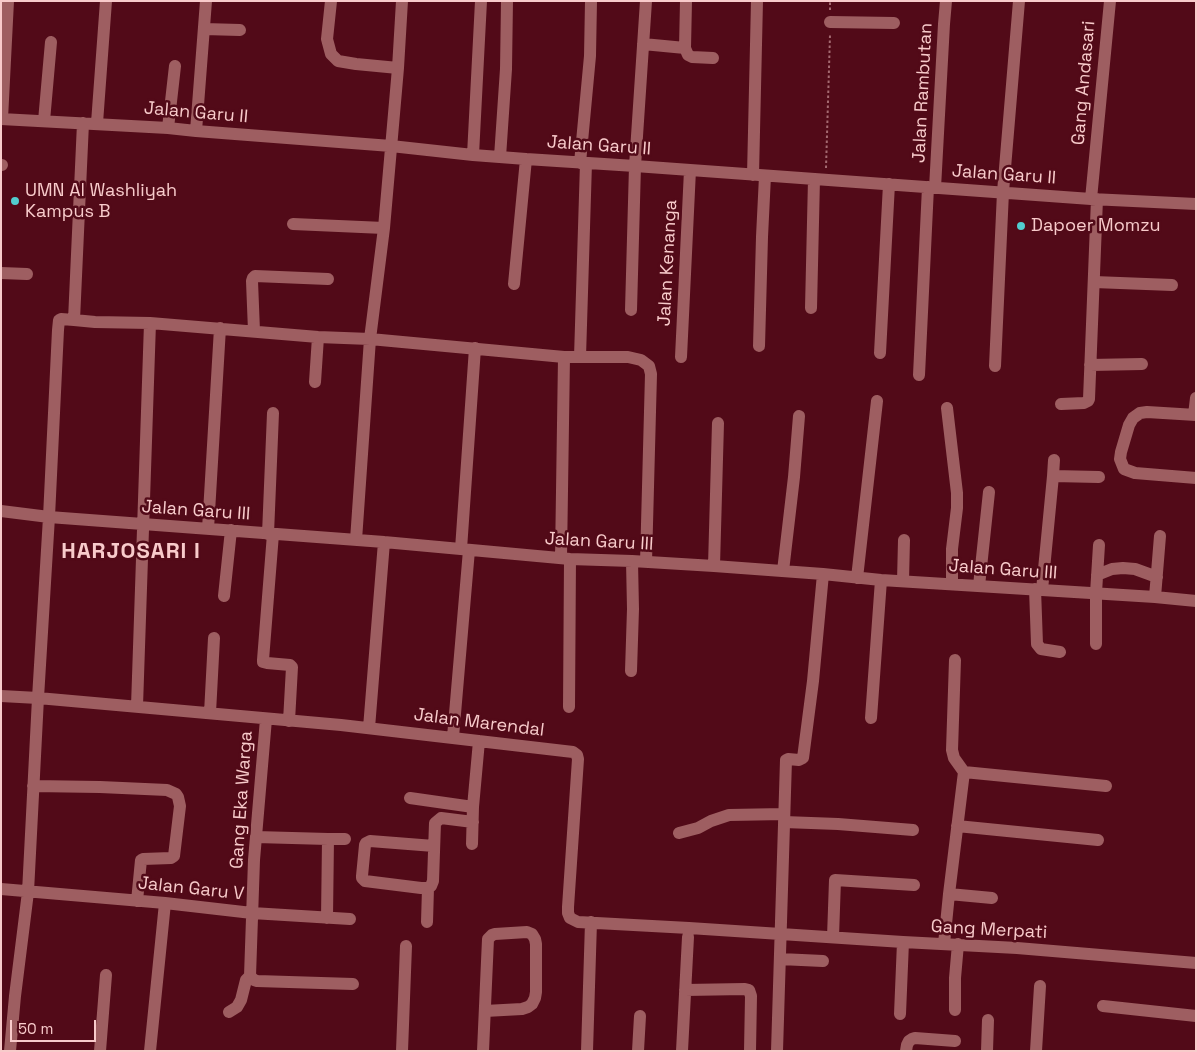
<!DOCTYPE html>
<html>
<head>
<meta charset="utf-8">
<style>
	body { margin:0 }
	#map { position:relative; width:1197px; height:1052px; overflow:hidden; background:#520a18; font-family:"Space Grotesk",sans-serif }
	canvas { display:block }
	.frame { position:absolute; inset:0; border:2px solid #f8cbcb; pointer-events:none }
	.scale { position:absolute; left:10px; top:1020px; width:86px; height:22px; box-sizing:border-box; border:2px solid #f8cbcb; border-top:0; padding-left:6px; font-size:15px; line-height:18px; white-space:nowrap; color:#f8cbcb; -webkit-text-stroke:4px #520a18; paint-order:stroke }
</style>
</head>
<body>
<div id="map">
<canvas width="1197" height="1052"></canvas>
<div class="frame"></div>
<div class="scale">50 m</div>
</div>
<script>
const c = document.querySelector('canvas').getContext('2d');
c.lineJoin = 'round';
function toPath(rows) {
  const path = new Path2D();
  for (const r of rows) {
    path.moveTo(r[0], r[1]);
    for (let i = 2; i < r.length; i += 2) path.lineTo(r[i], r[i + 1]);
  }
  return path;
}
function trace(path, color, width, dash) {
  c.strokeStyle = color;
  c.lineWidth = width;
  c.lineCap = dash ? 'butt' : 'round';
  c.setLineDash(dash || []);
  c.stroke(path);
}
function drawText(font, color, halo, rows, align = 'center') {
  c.font = font + ' "Space Grotesk",sans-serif';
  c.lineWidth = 5;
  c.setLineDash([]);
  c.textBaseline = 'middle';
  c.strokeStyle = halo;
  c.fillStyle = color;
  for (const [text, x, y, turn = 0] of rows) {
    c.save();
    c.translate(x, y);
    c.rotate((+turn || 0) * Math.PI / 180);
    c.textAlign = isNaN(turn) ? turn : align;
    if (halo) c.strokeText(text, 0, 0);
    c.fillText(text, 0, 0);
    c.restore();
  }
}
trace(toPath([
	[830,10,830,1],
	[826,168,830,35]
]), '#a46a71', 2, [2.5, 2.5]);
trace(toPath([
	[331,1,327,39,331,54,338,61,356,64,398,68],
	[830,22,894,23],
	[204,29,240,30],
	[643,44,685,48,688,55,692,57,713,58],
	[685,48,686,1],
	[1,119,168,128,196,131,391,146,473,155,526,159,635,166,1091,199,1196,204],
	[2,119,8,1],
	[44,121,51,42],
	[97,123,106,1],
	[168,128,175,66],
	[196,131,206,1],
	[473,155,481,1],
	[500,157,506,69,507,1],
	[580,163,590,56,591,1],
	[1,165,2,165],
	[753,175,757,1],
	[935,188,944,24,946,1],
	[1091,199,1110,1],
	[293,224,384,228],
	[1,273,27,274],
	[1094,282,1172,285],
	[514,284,526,159],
	[811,308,814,179],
	[631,310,635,166,646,1],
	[74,320,83,123],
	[254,331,252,281,253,278,255,276,328,279],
	[759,346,762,237,765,176],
	[880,353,889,184],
	[580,357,586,163],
	[681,357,690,170],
	[1090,365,1142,364],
	[995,366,1003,192,1019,1],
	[919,375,928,187],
	[315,382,318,337],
	[1061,404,1084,403,1088,401,1089,399,1097,199],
	[947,408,957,493,957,508,952,549,952,584],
	[1194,415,1196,398],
	[1196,415,1147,412,1140,413,1133,418,1129,425,1121,452,1120,459,1124,469,1135,473,1196,478],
	[1053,476,1054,460],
	[1,511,49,517,384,542,570,559,632,561,714,566,823,574,881,580,1155,597,1196,601],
	[208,529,220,328],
	[268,534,273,413],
	[273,534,263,660,263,662,267,663,290,665,292,667,289,721],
	[356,540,370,339,384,228,398,68,402,1],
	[461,549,475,348],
	[561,558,564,357],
	[714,566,718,423],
	[783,571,794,477,799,416],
	[1097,575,1112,569,1123,568,1135,569,1157,577],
	[857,578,877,401],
	[903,581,904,540],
	[979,586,989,492],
	[1035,589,1037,644,1041,649,1060,652],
	[1042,590,1053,476,1099,477],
	[224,596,231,530],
	[1155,597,1160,536],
	[1096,644,1096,593,1099,545],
	[631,671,633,609,632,561],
	[1,696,38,698,341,725,573,752,577,755,578,759,568,907,568,913,570,918,578,922,689,928,903,942,1017,948,1196,963],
	[137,706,150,323],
	[569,707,570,559],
	[210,713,214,638],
	[871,718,881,580],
	[266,719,254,860,250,976,254,980,257,981,353,984],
	[369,728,384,542],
	[453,737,469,550],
	[964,772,1106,786],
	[33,786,100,787,167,790,176,794,178,797,180,806,174,856,171,858,143,859,141,860,137,901],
	[410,798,473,807],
	[784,822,838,824,913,830],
	[957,826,1098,840],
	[679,833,698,828,711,821,729,815,784,814],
	[256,837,328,839,327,918],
	[328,839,345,839],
	[472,844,473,807,479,741],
	[428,888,421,888,365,881,362,878,362,876,365,845,366,843,370,841,434,846],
	[1,889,165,903,252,913,350,919],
	[949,894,992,898],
	[427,922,428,888,431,886,433,881,435,823,441,818,473,822],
	[833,937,835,880,914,885],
	[944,944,949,894,964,772,954,758,952,750,955,660],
	[780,959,823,961],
	[685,990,745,989,749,990,751,996,750,1051],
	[1103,1006,1196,1016],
	[955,1010,955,978,958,944],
	[229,1012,237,1007,241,1000,246,980,250,976],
	[900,1014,903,942],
	[10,1051,15,996,28,892,38,698,49,517,58,330,59,320,61,319,74,320,95,322,150,323,318,337,370,339,564,357,628,357,641,360,649,366,651,374,646,562],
	[100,1051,106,975],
	[150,1051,165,903],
	[402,1051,406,946],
	[483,1051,488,939,492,935,495,934,527,932,532,934,535,939,536,944,536,992,535,998,532,1004,528,1007,522,1009,485,1011],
	[587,1051,591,922],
	[638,1051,640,1016],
	[682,1051,688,937],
	[777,1051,786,760,788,759,799,760,803,758,813,681,823,574],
	[906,1051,907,1045,909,1041,912,1039,915,1038,955,1041],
	[987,1051,988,1020],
	[1036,1051,1040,986]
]), '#9e5e61', 12);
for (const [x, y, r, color] of [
	[15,201,5,"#52cdcf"],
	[1021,226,5,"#52cdcf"]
]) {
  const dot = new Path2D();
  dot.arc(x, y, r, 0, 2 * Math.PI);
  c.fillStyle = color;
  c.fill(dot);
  trace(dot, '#520a18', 2);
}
drawText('18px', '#f8cbcb', '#520a18', [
	["Gang Andasari",1084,83,-85],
	["Jalan Rambutan",923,93,-87],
	["Jalan Garu II",196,113,5],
	["Jalan Garu II",599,146,4],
	["Jalan Garu II",1004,175,4],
	["Jalan Kenanga",668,263,-87],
	["Jalan Garu III",196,511,4],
	["Jalan Garu III",599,542,3],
	["Jalan Garu III",1003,570,4],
	["Jalan Marendal",479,723,7],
	["Gang Eka Warga",242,800,-86],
	["Jalan Garu V",191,889,6],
	["Gang Merpati",989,930,3]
]);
drawText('18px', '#f8cbcb', '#520a18', [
	["UMN Al Washliyah",25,191],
	["Kampus B",25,212],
	["Dapoer Momzu",1031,226]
], 'left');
c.letterSpacing = '1px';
drawText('bold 22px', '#f8cbcb', '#520a18', [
	["HARJOSARI I",131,552]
]);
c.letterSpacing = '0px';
</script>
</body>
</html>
